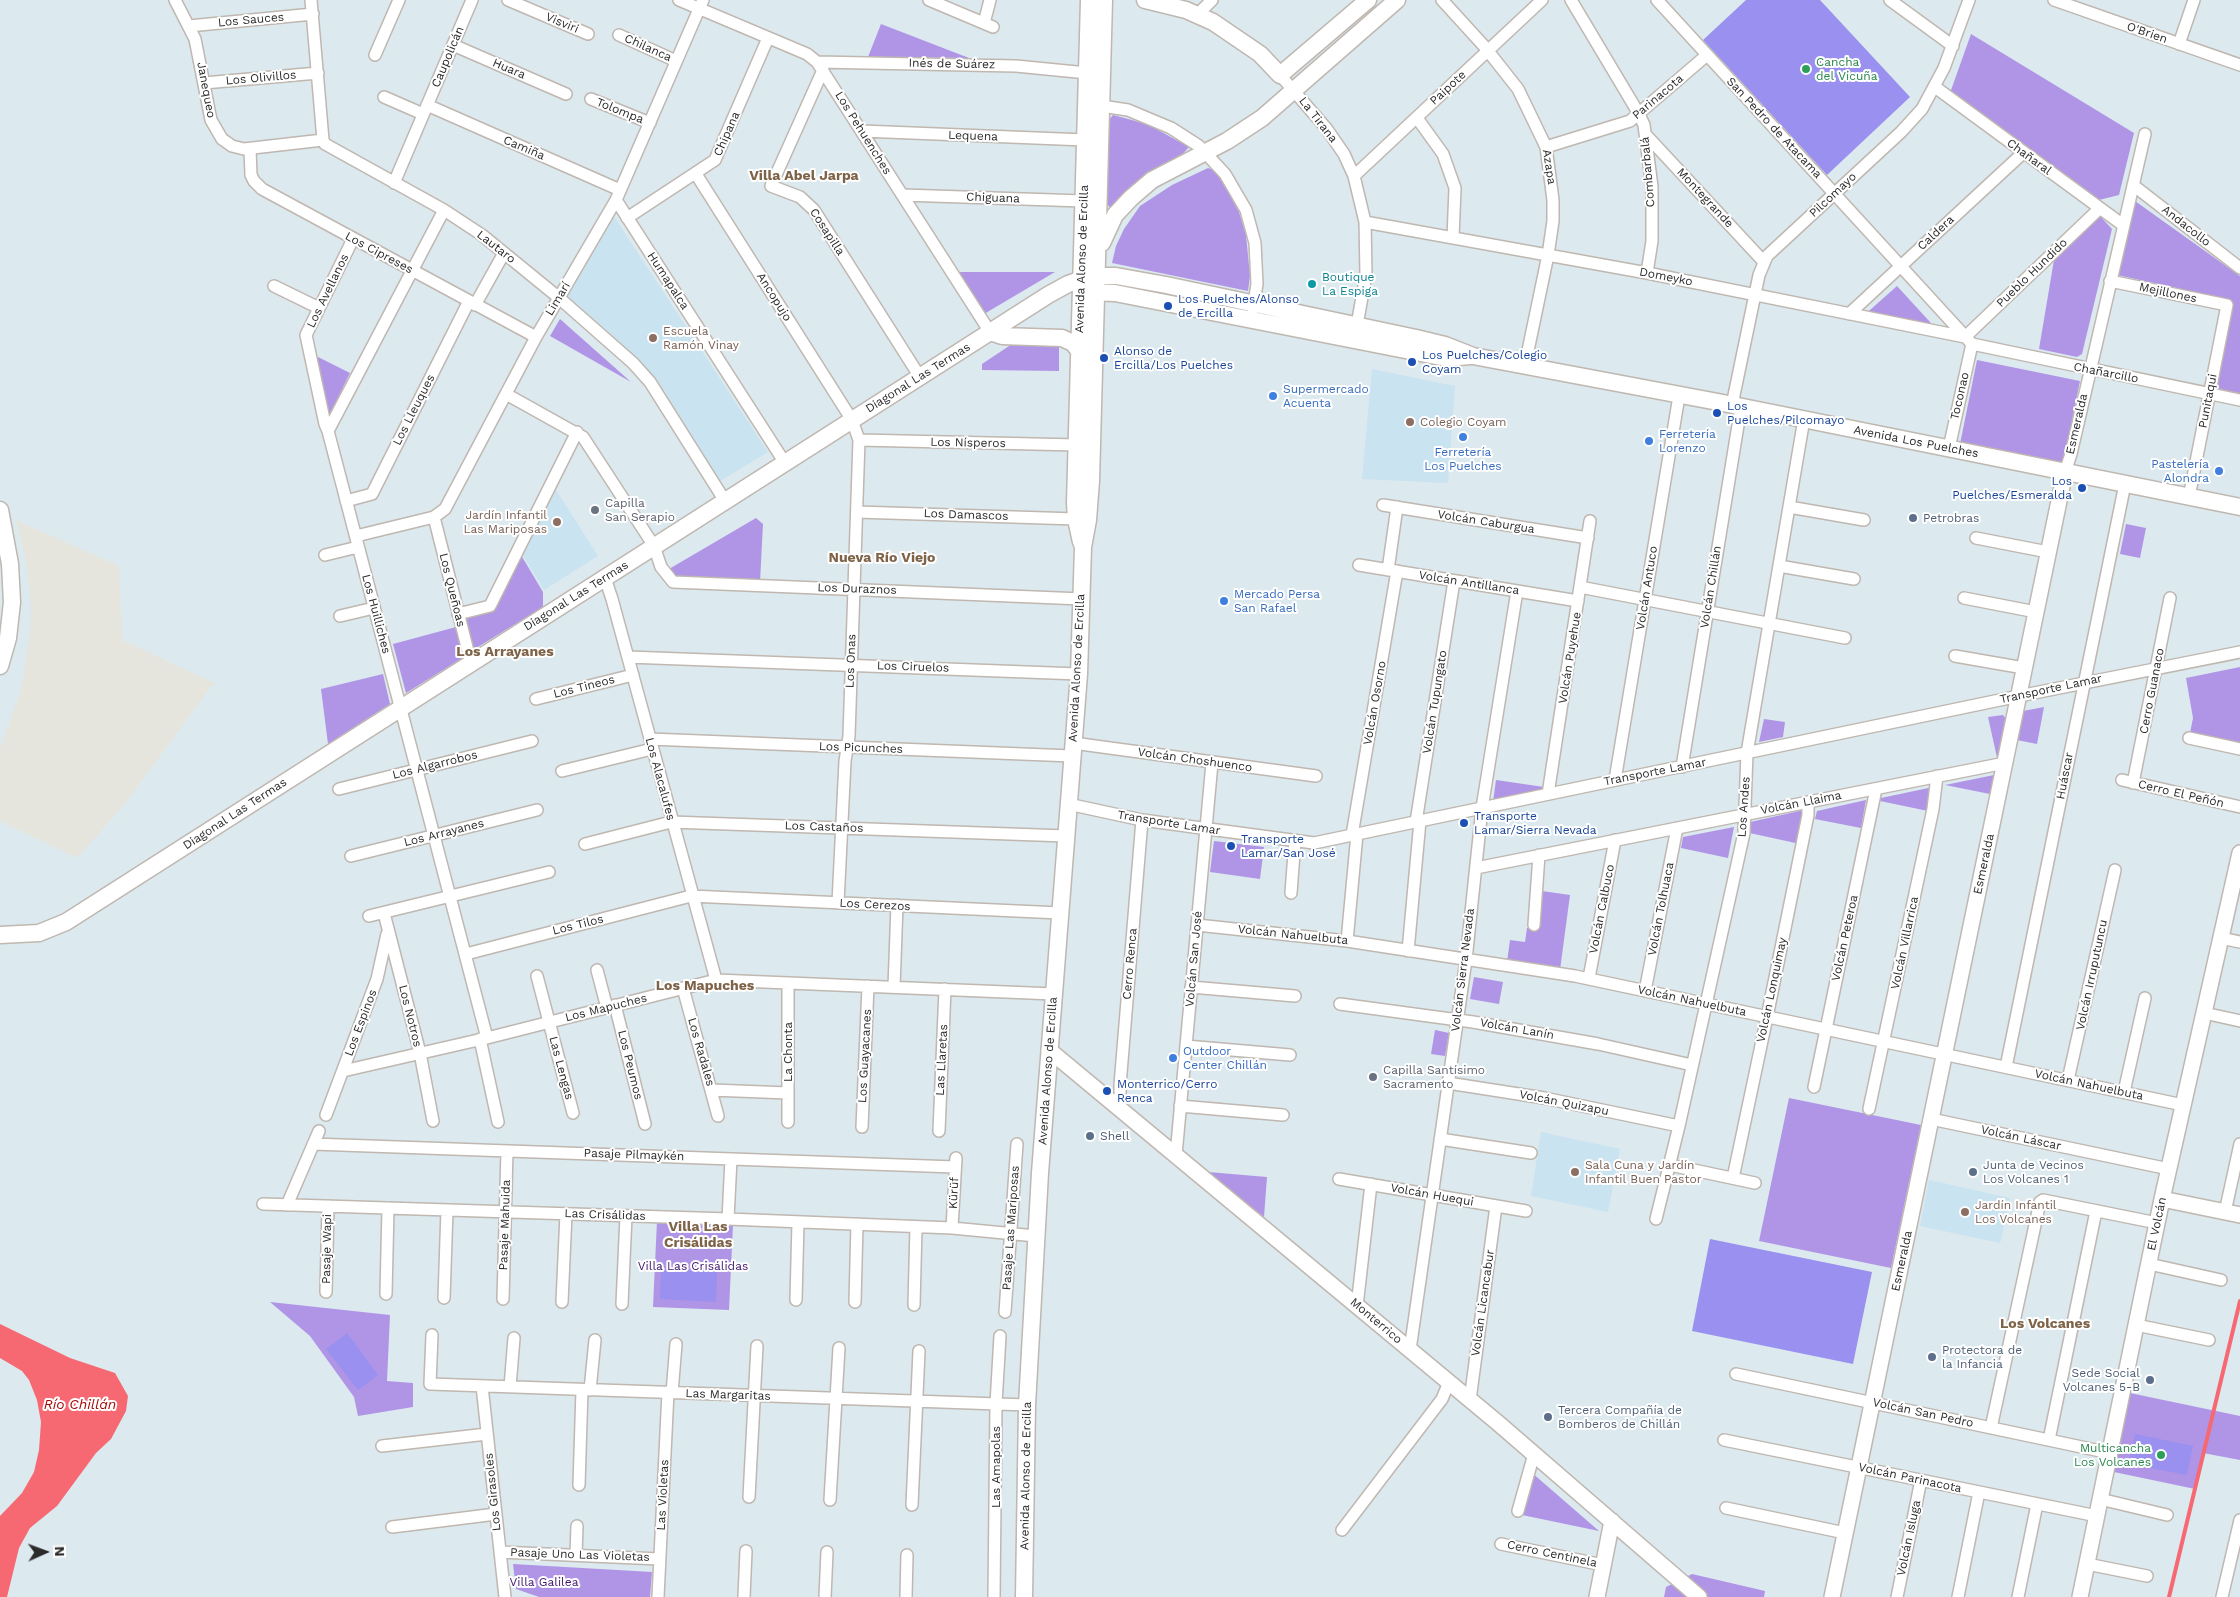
<!DOCTYPE html>
<html>
<head>
<meta charset="utf-8">
<style>
	body { margin:0 }
	#map { position:relative; width:2240px; height:1597px; overflow:hidden; background:#dce9ee; font-family:"Work Sans",sans-serif }
	canvas { display:block }
	.north { position:absolute; left:20px; top:1527px; width:50px; height:50px; -webkit-text-stroke:4px #fff; paint-order:stroke; rotate:88deg; font-size:14px; font-weight:700; line-height:20px; text-align:center; color:#2b2b2b }
	.north::after { content:''; display:block; margin:auto; width:18px; height:22px; background:#2b2b2b; clip-path:polygon(50% 0,100% 100%,50% 72%,0 100%) }
</style>
</head>
<body>
<div id="map">
<canvas width="2240" height="1597"></canvas>
<div class="north">N</div>
</div>
<script>
const c = document.querySelector('canvas').getContext('2d');
c.lineJoin = 'round';
function fill(path, color) {
  c.fillStyle = color;
  c.fill(path, 'evenodd');
}
function toPath(rows) {
  const path = new Path2D();
  for (const r of rows) {
    path.moveTo(r[0], r[1]);
    for (let i = 2; i < r.length; i += 2) path.lineTo(r[i], r[i + 1]);
  }
  return path;
}
function trace(path, color, width, dash) {
  c.strokeStyle = color;
  c.lineWidth = width;
  c.lineCap = dash ? 'butt' : 'round';
  c.setLineDash(dash || []);
  c.stroke(path);
}
function drawText(font, color, halo, rows, align = 'center') {
  c.font = font + ' "Work Sans",sans-serif';
  c.lineWidth = 4;
  c.setLineDash([]);
  c.textBaseline = 'middle';
  c.strokeStyle = halo;
  c.fillStyle = color;
  for (const [text, x, y, turn = 0] of rows) {
    c.save();
    c.translate(x, y);
    c.rotate((+turn || 0) * Math.PI / 180);
    c.textAlign = isNaN(turn) ? turn : align;
    if (halo) c.strokeText(text, 0, 0);
    c.fillText(text, 0, 0);
    c.restore();
  }
}
fill(toPath([
	[16,520,119,566,122,640,214,683,123,806,77,858,0,821,0,749,21,691,31,625,31,603,26,561]
]), '#e6e5dd');
fill(toPath([
	[613,215,768,452,720,481,646,369,565,295],
	[1372,369,1455,386,1448,483,1362,479],
	[556,490,598,556,544,590,522,554],
	[1541,1132,1620,1149,1608,1212,1531,1196],
	[1929,1180,2010,1198,2000,1243,1920,1226]
]), '#cae3f0');
fill(toPath([
	[881,24,969,58,868,57],
	[1971,34,2134,133,2119,195,2099,200,1950,93],
	[1113,115,1147,124,1189,147,1178,159,1112,210,1107,204,1108,121],
	[1208,168,1214,170,1221,179,1239,212,1246,235,1250,276,1248,291,1112,263,1116,246,1124,229,1140,206,1172,185],
	[2135,201,2240,276,2240,396,2214,391,2232,300,2117,275],
	[2100,216,2112,229,2082,354,2077,357,2039,349,2054,260],
	[955,272,1055,272,984,314],
	[1897,286,1941,334,1861,318],
	[560,319,631,382,550,336],
	[1012,344,1059,345,1059,371,982,370,982,364],
	[316,356,350,373,327,420,327,419],
	[1977,360,2080,381,2063,465,1960,444],
	[756,518,763,524,760,582,674,579,669,569],
	[2126,524,2146,528,2140,558,2120,554],
	[521,555,543,592,543,607,473,650,463,617,492,609],
	[456,627,464,657,406,693,393,644],
	[2240,667,2240,744,2190,733,2193,718,2186,678],
	[383,674,390,704,328,744,321,689],
	[2044,707,2037,744,2017,740,2023,711],
	[2003,715,2007,720,1998,762,1988,717],
	[1764,719,1785,722,1783,737,1759,742],
	[1994,775,1990,794,1945,785],
	[1496,780,1544,787,1544,791,1493,802],
	[1933,787,1928,811,1880,801,1881,798],
	[1866,800,1861,828,1815,819,1817,811],
	[1808,809,1800,844,1745,832,1746,823],
	[1734,827,1728,858,1681,848,1683,837],
	[1214,841,1264,847,1260,879,1210,872],
	[1542,891,1570,895,1560,970,1507,962,1510,940,1525,942,1527,928,1537,929],
	[1474,977,1503,982,1499,1004,1470,999],
	[1435,1030,1449,1033,1445,1056,1431,1054],
	[1789,1098,1921,1125,1891,1268,1759,1241],
	[1208,1172,1267,1177,1264,1217],
	[657,1221,733,1225,729,1310,653,1307],
	[270,1302,390,1315,387,1381,413,1383,413,1407,358,1416,354,1397,310,1336],
	[2130,1393,2240,1416,2240,1460,2203,1453,2195,1489,2114,1472],
	[1531,1472,1599,1531,1522,1515],
	[513,1564,652,1572,650,1597,539,1597,516,1589],
	[1692,1574,1765,1591,1764,1597,1664,1597,1666,1587]
]), '#b095e7');
fill(toPath([
	[1746,0,1820,0,1910,97,1827,175,1703,40],
	[1710,1239,1872,1272,1853,1364,1692,1331],
	[661,1269,717,1272,716,1302,660,1299],
	[347,1333,378,1375,358,1390,326,1349],
	[2135,1434,2193,1446,2187,1475,2129,1464]
]), '#9990ef');
fill(toPath([
	[0,1324,70,1358,115,1373,128,1396,126,1411,111,1439,96,1453,57,1506,30,1528,19,1548,7,1597,0,1597,0,1516,22,1493,34,1472,39,1450,41,1422,37,1400,29,1380,22,1371,0,1358]
]), '#f66972');
trace(toPath([
	[2169,1597,2240,1301]
]), '#f66972', 4);
const minor = toPath([
	[175,0,195,39,211,120,222,139,232,146,244,149,323,140],
	[311,0,323,140,325,144,444,210,482,235,558,297,633,363,650,382,725,501],
	[508,0,588,34],
	[679,0,807,54,817,62,990,332],
	[929,0,993,27],
	[1442,0,1484,46,1518,89,1546,147,1553,200,1553,221,1548,255,1525,365],
	[1571,0,1639,114,1644,125,1652,187,1652,241,1647,273],
	[1657,0,1972,344],
	[1890,0,1953,46],
	[2054,0,2240,65],
	[1198,14,1212,0],
	[984,23,990,0],
	[189,26,313,14],
	[619,35,676,61],
	[2179,44,2194,0],
	[453,45,566,94],
	[375,55,399,0],
	[817,62,1016,66,1087,73],
	[823,70,771,186,800,197,814,210,920,377],
	[1280,75,1326,128,1344,154,1354,176,1365,222,1366,275,1357,325],
	[204,83,318,73],
	[1935,87,2123,225],
	[384,97,423,114],
	[591,99,650,123],
	[427,105,620,190],
	[1095,105,1128,110,1171,128,1199,146,1225,174,1246,210,1255,243,1257,284,1253,309],
	[1417,118,1443,154,1455,188,1453,238],
	[862,131,1085,140],
	[1646,135,1764,262],
	[1546,147,1630,121,1707,55],
	[250,149,251,175,254,181,262,189,536,337],
	[696,174,852,420,859,440,849,736,845,761,838,903],
	[1354,176,1542,0],
	[394,183,472,0],
	[2133,185,2240,268],
	[903,195,1083,201],
	[616,200,785,463],
	[444,210,328,431,487,1038],
	[627,218,715,160,768,38],
	[1365,222,1647,273,1965,337,2099,209],
	[2110,281,2227,305,2189,497],
	[274,286,319,308],
	[475,305,504,253],
	[1849,314,2023,153],
	[1972,344,2240,400],
	[506,394,583,437,654,546,661,567,673,582,1082,599],
	[1732,405,1759,275,1767,256,1901,132,1922,109,1944,68,1969,0],
	[328,431,325,424,306,335,353,239],
	[859,440,1077,445],
	[1949,448,1972,344],
	[2065,472,2071,454,2145,134],
	[346,501,372,494,469,301],
	[1383,505,1588,538],
	[1789,507,1864,520],
	[857,512,1076,519],
	[434,517,471,663],
	[356,536,434,517,445,509,536,337,616,200,703,0],
	[1976,538,2048,552],
	[325,555,358,547],
	[1359,565,1578,601],
	[1779,566,1854,579],
	[1388,570,1397,507],
	[605,578,612,599,716,980],
	[1580,587,1845,638],
	[1964,598,2036,612],
	[458,614,490,606,577,432],
	[340,616,374,608],
	[1955,656,2024,668],
	[628,657,1079,674],
	[536,699,633,675],
	[2189,738,2240,749],
	[650,739,1072,756],
	[1073,743,1316,776],
	[1682,767,1741,407],
	[562,771,652,749],
	[1615,780,1679,396],
	[2122,780,2240,807],
	[2133,783,2170,598],
	[339,789,532,741],
	[1548,794,1590,521],
	[1068,804,1142,820,1314,843,2019,696,2240,652],
	[1416,822,1454,581],
	[1352,835,1397,571],
	[585,844,671,822,1066,836],
	[351,856,537,810],
	[1476,868,2005,763],
	[1291,893,1295,840],
	[384,913,420,1053,433,1121],
	[369,916,549,872],
	[1197,925,1347,941,1575,976,2183,1105],
	[1534,925,1539,855],
	[2221,938,2240,942],
	[1347,941,1357,834],
	[1408,951,1420,821],
	[466,954,691,896,1060,913],
	[597,970,607,1008],
	[537,976,573,1113],
	[1589,978,1615,840],
	[894,987,897,905],
	[1191,987,1295,996],
	[683,988,718,1116],
	[1645,991,1677,828],
	[1340,1004,1473,1022,1598,1044,1692,1065],
	[615,1005,645,1124],
	[2204,1013,2240,1021],
	[480,1039,498,1122],
	[1186,1046,1290,1055],
	[2006,1067,2125,484],
	[343,1071,487,1038,716,980,1054,994],
	[2068,1080,2115,870],
	[1448,1083,1544,1098,1679,1126],
	[1814,1087,1876,789],
	[712,1090,788,1093],
	[2124,1092,2145,998],
	[1180,1106,1283,1115],
	[1120,1109,1120,1085,1142,820],
	[1869,1109,1933,809,1937,776],
	[326,1115,377,979,387,934],
	[1931,1119,2169,1169],
	[788,1122,788,983],
	[862,1127,868,986],
	[939,1131,945,989],
	[1440,1139,1531,1153],
	[313,1144,955,1167],
	[1176,1155,1212,763],
	[1670,1165,1755,1183],
	[1733,1178,1767,1017,1808,815,1808,802],
	[1339,1179,1526,1211],
	[263,1204,728,1219,952,1228,1036,1236],
	[287,1205,319,1131],
	[2225,1212,2240,1144],
	[728,1219,731,1159],
	[1656,1219,1679,1126,1744,833,1747,753,1804,419],
	[952,1228,956,1158],
	[2149,1264,2221,1280],
	[326,1292,328,1206],
	[386,1294,388,1208],
	[444,1298,447,1210],
	[503,1299,507,1151],
	[796,1300,798,1222],
	[562,1302,566,1214],
	[855,1302,857,1224],
	[622,1304,626,1216],
	[914,1305,916,1227],
	[1357,1306,1371,1184],
	[1005,1312,1017,1144],
	[2136,1325,2209,1340],
	[432,1335,430,1384,1027,1405],
	[1410,1350,1466,960,1482,808,1517,591],
	[1736,1374,2110,1453],
	[482,1386,505,1597],
	[510,1387,514,1338],
	[590,1390,595,1340],
	[672,1393,676,1344],
	[1470,1400,1496,1206],
	[1991,1428,2040,1202,2043,1200,2157,1223],
	[1724,1440,2097,1516],
	[2049,1440,2096,1211],
	[382,1446,487,1434],
	[579,1485,582,1390],
	[749,1497,757,1346],
	[2100,1499,2167,1515],
	[830,1500,839,1348],
	[912,1505,919,1351],
	[1726,1508,1845,1533],
	[1518,1511,1534,1454],
	[392,1527,496,1514],
	[1342,1530,1442,1399,1449,1382],
	[1501,1544,1603,1565],
	[500,1552,659,1559],
	[576,1555,577,1526],
	[2087,1564,2147,1576],
	[658,1597,668,1392],
	[744,1597,746,1551],
	[825,1597,827,1552],
	[906,1597,907,1555],
	[994,1597,996,1404,1000,1336],
	[1897,1597,1921,1480],
	[1958,1597,1979,1492],
	[2018,1597,2037,1504],
	[2222,1597,2240,1520]
]);
const tertiary = toPath([
	[1049,1050,1498,1423,1699,1597],
	[2162,1199,2240,1215],
	[1597,1597,1612,1521],
	[1832,1597,2065,472],
	[2080,1597,2162,1199,2240,853]
]);
const secondary = toPath([
	[1145,0,1186,10,1213,22,1260,54,1280,75,1368,0],
	[1102,243,1115,215,1131,198,1152,180,1227,141,1262,118,1397,0],
	[1088,292,1115,293,1446,358,1470,356],
	[990,332,1002,336,1062,338,1073,343,1079,351],
	[0,510,10,564,12,602,8,638,0,666],
	[1081,542,1076,519,1075,503,1089,0],
	[0,935,39,933,66,922,1048,295,1068,284,1091,276,1116,276,1166,285,1416,338,1445,345,1473,356,1718,402,2240,507],
	[1024,1597,1027,1405,1040,1173,1079,674,1083,547,1088,520,1091,481,1104,0]
]);
trace(minor, '#bfb7b0', 14);
trace(tertiary, '#bfb7b0', 18);
trace(secondary, '#bfb7b0', 19);
trace(minor, '#fff', 11);
trace(tertiary, '#fff', 15);
trace(secondary, '#fff', 16);
for (const [x, y, r, color] of [
	[1806,69,5,"#2e9e5b"],
	[1312,284,5,"#0f9aa8"],
	[1168,306,5,"#1a4fb4"],
	[653,338,5,"#8d6e63"],
	[1104,358,5,"#1a4fb4"],
	[1412,362,5,"#1a4fb4"],
	[1273,396,5,"#3f7fe0"],
	[1717,413,5,"#1a4fb4"],
	[1410,422,5,"#8d6e63"],
	[1463,437,5,"#3f7fe0"],
	[1649,441,5,"#3f7fe0"],
	[2219,471,5,"#3f7fe0"],
	[2082,488,5,"#1a4fb4"],
	[595,510,5,"#6b7280"],
	[1913,518,5,"#5c6f8a"],
	[557,522,5,"#8d6e63"],
	[1224,601,5,"#3f7fe0"],
	[1464,823,5,"#1a4fb4"],
	[1231,846,5,"#1a4fb4"],
	[1173,1058,5,"#3f7fe0"],
	[1373,1077,5,"#6b7280"],
	[1107,1091,5,"#1a4fb4"],
	[1090,1136,5,"#5c6f8a"],
	[1575,1172,5,"#8d6e63"],
	[1973,1172,5,"#5c6f8a"],
	[1965,1212,5,"#8d6e63"],
	[1932,1357,5,"#5c6f8a"],
	[2150,1380,5,"#5c6f8a"],
	[1548,1417,5,"#5c6f8a"],
	[2161,1455,5,"#2e9e5b"]
]) {
  const dot = new Path2D();
  dot.arc(x, y, r, 0, 2 * Math.PI);
  c.fillStyle = color;
  c.fill(dot);
  trace(dot, '#fff', 2);
}
drawText('12px', '#2b2b2b', '#fff', [
	["Los Sauces",251,20,-5],
	["Visviri",562,23,23],
	["O'Brien",2147,33,19],
	["Chilanca",648,48,24],
	["Caupolicán",448,57,-67],
	["Inés de Suárez",952,64,1],
	["Huara",509,69,23],
	["Los Olivillos",261,78,-5],
	["Paipote",1448,88,-43],
	["Janequeo",206,90,79],
	["Parinacota",1658,97,-40],
	["Tolompa",620,111,22],
	["La Tirana",1318,120,52],
	["San Pedro de Atacama",1774,128,47],
	["Los Pehuenches",863,133,58],
	["Chipana",727,134,-66],
	["Lequena",973,136,2],
	["Camiña",524,148,23],
	["Chañaral",2029,157,36],
	["Azapa",1549,167,81],
	["Combarbalá",1648,172,-95],
	["Pilcomayo",1833,195,-43],
	["Chiguana",993,198,2],
	["Montegrande",1705,198,47],
	["Andacollo",2186,226,38],
	["Cosapilla",827,232,57],
	["Caldera",1936,233,-43],
	["Lautaro",496,247,38],
	["Los Cipreses",379,253,28],
	["Avenida Alonso de Ercilla",1082,259,-88],
	["Pueblo Hundido",2032,273,-44],
	["Domeyko",1666,277,11],
	["Humapalca",668,281,57],
	["Los Avellanos",328,291,-64],
	["Mejillones",2168,293,12],
	["Ancopujo",774,297,58],
	["Limarí",558,299,-59],
	["Chañarcillo",2106,373,11],
	["Diagonal Las Termas",918,378,-32],
	["Toconao",1960,396,-77],
	["Punitaqui",2208,401,-79],
	["Los Lleuques",414,410,-63],
	["Esmeralda",2077,424,-77],
	["Avenida Los Puelches",1916,442,11],
	["Los Nísperos",968,443,1],
	["Los Damascos",966,515,2],
	["Volcán Caburgua",1486,522,9],
	["Volcán Antillanca",1469,583,9],
	["Volcán Chillán",1711,587,-81],
	["Volcán Antuco",1647,588,-81],
	["Los Duraznos",857,589,2],
	["Los Queñoas",452,590,76],
	["Diagonal Las Termas",576,596,-32],
	["Los Huilliches",376,614,75],
	["Volcán Puyehue",1570,658,-81],
	["Los Onas",851,661,-88],
	["Los Ciruelos",913,667,2],
	["Avenida Alonso de Ercilla",1077,668,-87],
	["Los Tineos",584,687,-14],
	["Transporte Lamar",2051,689,-12],
	["Cerro Guanaco",2152,691,-79],
	["Volcán Tupungato",1435,702,-81],
	["Volcán Osorno",1375,703,-80],
	["Los Picunches",861,748,2],
	["Volcán Choshuenco",1195,760,8],
	["Los Algarrobos",435,765,-14],
	["Transporte Lamar",1655,772,-11],
	["Huáscar",2065,776,-79],
	["Los Alacalufes",660,779,75],
	["Cerro El Peñón",2181,794,13],
	["Volcán Llaima",1801,803,-11],
	["Los Andes",1744,807,-86],
	["Diagonal Las Termas",235,814,-33],
	["Transporte Lamar",1169,823,9],
	["Los Castaños",824,827,2],
	["Los Arrayanes",444,833,-14],
	["Esmeralda",1984,864,-78],
	["Los Cerezos",875,905,3],
	["Volcán Calbuco",1602,909,-79],
	["Volcán Tolhuaca",1661,909,-79],
	["Los Tilos",578,925,-14],
	["Volcán Nahuelbuta",1293,935,6],
	["Volcán Peteroa",1845,938,-78],
	["Volcán Villarrica",1905,943,-78],
	["Volcán San José",1194,959,-85],
	["Cerro Renca",1130,964,-85],
	["Volcán Sierra Nevada",1463,970,-83],
	["Volcán Irruputuncu",2092,975,-78],
	["Volcán Lonquimay",1772,990,-78],
	["Volcán Nahuelbuta",1692,1001,12],
	["Los Mapuches",606,1008,-14],
	["Los Notros",410,1016,76],
	["Los Espinos",361,1023,-69],
	["Volcán Lanín",1517,1029,10],
	["Los Radales",701,1052,74],
	["La Chonta",788,1052,-90],
	["Los Guayacanes",865,1056,-87],
	["Las Llaretas",942,1060,-87],
	["Los Peumos",630,1065,76],
	["Las Lengas",561,1068,75],
	["Avenida Alonso de Ercilla",1048,1071,-86],
	["Volcán Nahuelbuta",2089,1085,12],
	["Volcán Quizapu",1564,1103,11],
	["Volcán Láscar",2021,1138,12],
	["Pasaje Pilmaykén",634,1155,2],
	["Kürüf",954,1193,-87],
	["Volcán Huequi",1432,1195,10],
	["Las Crisálidas",605,1215,2],
	["El Volcán",2157,1224,-78],
	["Pasaje Mahuida",505,1225,-88],
	["Pasaje Las Mariposas",1011,1228,-86],
	["Pasaje Wapi",327,1249,-89],
	["Esmeralda",1902,1261,-78],
	["Volcán Licancabur",1483,1303,-82],
	["Monterrico",1376,1321,40],
	["Las Margaritas",728,1395,2],
	["Volcán San Pedro",1923,1413,12],
	["Las Amapolas",996,1467,-90],
	["Avenida Alonso de Ercilla",1026,1476,-89],
	["Volcán Parinacota",1910,1478,12],
	["Los Girasoles",493,1492,-96],
	["Las Violetas",663,1495,-87],
	["Volcán Isluga",1909,1538,-78],
	["Cerro Centinela",1552,1554,12],
	["Pasaje Uno Las Violetas",580,1555,2]
]);
drawText('12px', '#27864d', '#fff', [
	["Cancha",1816,62],
	["del Vicuña",1816,76],
	["Multicancha",2151,1448,"right"],
	["Los Volcanes",2151,1462,"right"]
], 'left');
drawText('12px', '#0d838f', '#fff', [
	["Boutique",1322,277],
	["La Espiga",1322,291]
], 'left');
drawText('12px', '#164399', '#fff', [
	["Los Puelches/Alonso",1178,299],
	["de Ercilla",1178,313],
	["Alonso de",1114,351],
	["Ercilla/Los Puelches",1114,365],
	["Los Puelches/Colegio",1422,355],
	["Coyam",1422,369],
	["Los",1727,406],
	["Puelches/Pilcomayo",1727,420],
	["Los",2072,481,"right"],
	["Puelches/Esmeralda",2072,495,"right"],
	["Transporte",1474,816],
	["Lamar/Sierra Nevada",1474,830],
	["Transporte",1241,839],
	["Lamar/San José",1241,853],
	["Monterrico/Cerro",1117,1084],
	["Renca",1117,1098]
], 'left');
drawText('12px', '#785e54', '#fff', [
	["Escuela",663,331],
	["Ramón Vinay",663,345],
	["Colegio Coyam",1420,422],
	["Jardín Infantil",547,515,"right"],
	["Las Mariposas",547,529,"right"],
	["Sala Cuna y Jardín",1585,1165],
	["Infantil Buen Pastor",1585,1179],
	["Jardín Infantil",1975,1205],
	["Los Volcanes",1975,1219]
], 'left');
drawText('12px', '#366cbe', '#fff', [
	["Supermercado",1283,389],
	["Acuenta",1283,403],
	["Ferretería",1659,434],
	["Lorenzo",1659,448],
	["Ferretería",1463,452,"center"],
	["Los Puelches",1463,466,"center"],
	["Pastelería",2209,464,"right"],
	["Alondra",2209,478,"right"],
	["Mercado Persa",1234,594],
	["San Rafael",1234,608],
	["Outdoor",1183,1051],
	["Center Chillán",1183,1065]
], 'left');
drawText('12px', '#5b616d', '#fff', [
	["Capilla",605,503],
	["San Serapio",605,517],
	["Capilla Santísimo",1383,1070],
	["Sacramento",1383,1084]
], 'left');
drawText('12px', '#4e5e75', '#fff', [
	["Petrobras",1923,518],
	["Shell",1100,1136],
	["Junta de Vecinos",1983,1165],
	["Los Volcanes 1",1983,1179],
	["Protectora de",1942,1350],
	["la Infancia",1942,1364],
	["Sede Social",2140,1373,"right"],
	["Volcanes 5-B",2140,1387,"right"],
	["Tercera Compañía de",1558,1410],
	["Bomberos de Chillán",1558,1424]
], 'left');
drawText('12px', '#3e166d', '#fff', [
	["Villa Las Crisálidas",693,1266],
	["Villa Galilea",544,1582]
]);
drawText('bold 14px', '#7e6348', '#fff', [
	["Villa Abel Jarpa",804,176],
	["Nueva Río Viejo",882,558],
	["Los Arrayanes",505,652],
	["Los Mapuches",705,986],
	["Villa Las",698,1227],
	["Crisálidas",698,1243],
	["Los Volcanes",2045,1324]
]);
drawText('italic 14px', '#a40806', '#fff', [
	["Río Chillán",80,1405]
]);
</script>
</body>
</html>
